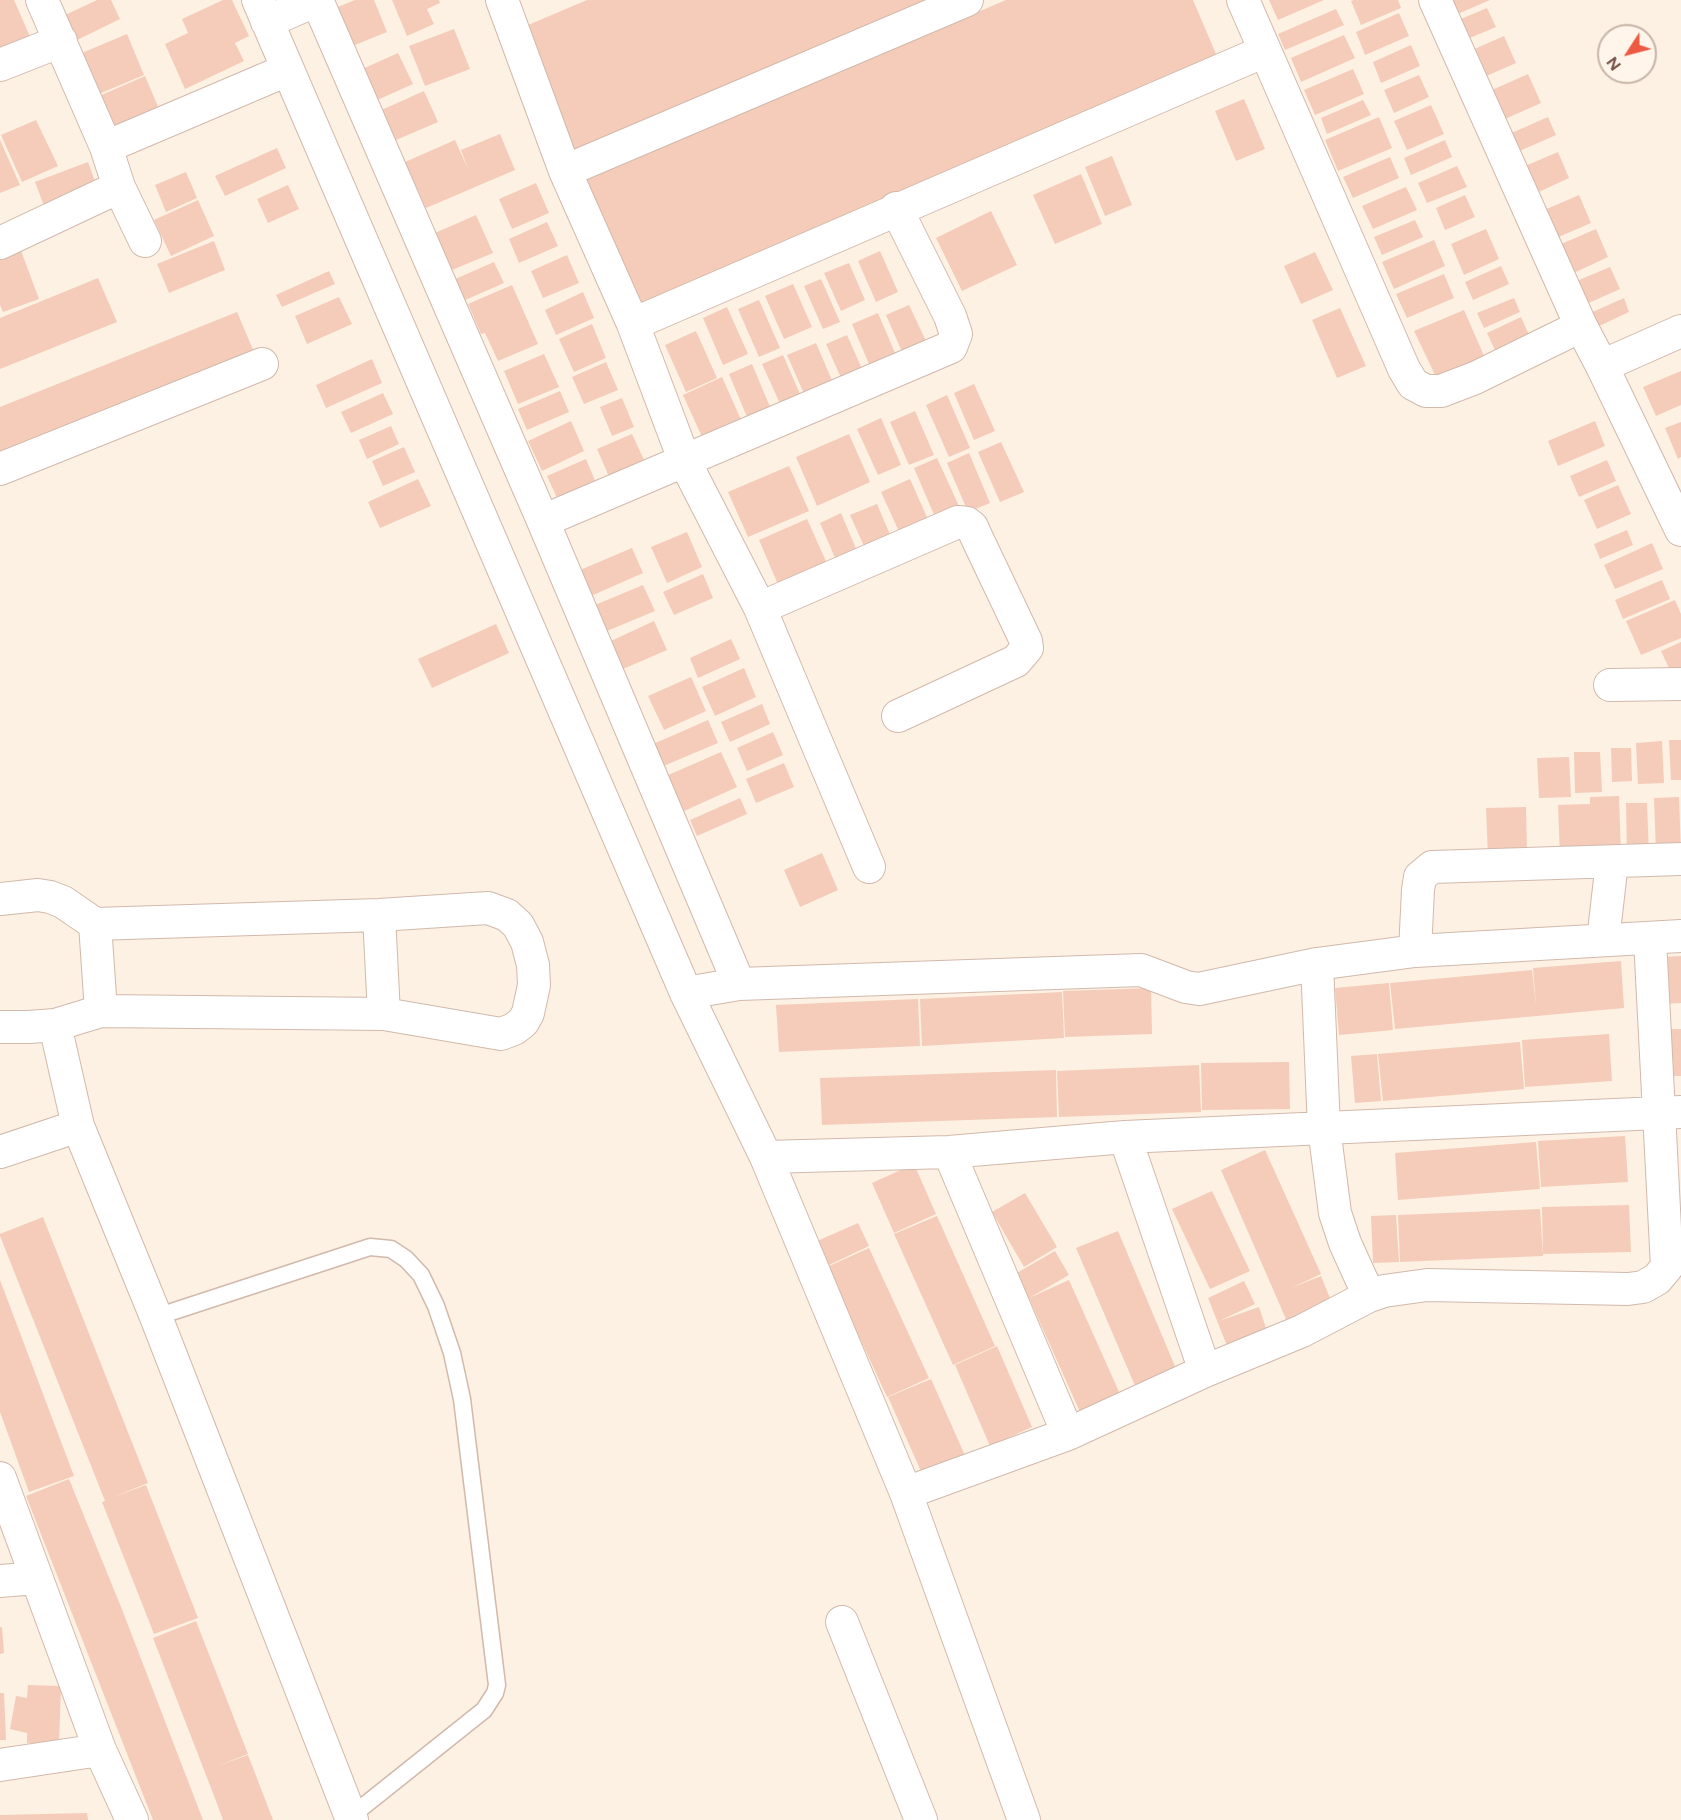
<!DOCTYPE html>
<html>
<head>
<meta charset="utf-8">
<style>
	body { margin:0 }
	#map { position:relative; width:1681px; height:1820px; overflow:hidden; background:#fdf1e3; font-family:Figtree,sans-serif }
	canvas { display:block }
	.north { position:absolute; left:1597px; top:24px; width:60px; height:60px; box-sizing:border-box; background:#fff5ea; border:2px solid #c8b5a9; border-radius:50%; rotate:234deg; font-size:16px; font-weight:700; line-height:24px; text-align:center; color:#765448 }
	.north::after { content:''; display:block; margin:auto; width:21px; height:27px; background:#ed5a42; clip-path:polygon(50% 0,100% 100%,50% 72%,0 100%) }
</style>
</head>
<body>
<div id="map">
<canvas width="1681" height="1820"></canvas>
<div class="north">N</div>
</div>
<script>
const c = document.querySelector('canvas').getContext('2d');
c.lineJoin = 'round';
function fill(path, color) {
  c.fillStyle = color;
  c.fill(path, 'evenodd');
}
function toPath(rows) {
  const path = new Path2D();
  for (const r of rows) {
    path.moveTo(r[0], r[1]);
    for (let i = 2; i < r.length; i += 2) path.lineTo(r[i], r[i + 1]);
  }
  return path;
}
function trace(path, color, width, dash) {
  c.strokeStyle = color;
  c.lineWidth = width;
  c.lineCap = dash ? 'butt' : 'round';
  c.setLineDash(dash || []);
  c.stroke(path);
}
fill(toPath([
	[0,0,14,0,35,48,0,63],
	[97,0,111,0,120,19,73,42,61,17],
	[223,0,232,0,249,36,235,43,244,61,185,89,165,44,188,33,182,19],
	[355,0,374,0,387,32,345,49,330,10],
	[392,0,439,0,440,3,427,9,434,24,407,36],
	[587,0,944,0,569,160,514,31],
	[1006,0,1193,0,1219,61,630,311,575,183],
	[1269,0,1324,0,1278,20],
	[1354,0,1398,0,1401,8,1361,25,1351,1],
	[1437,0,1490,0,1446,19],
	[1487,8,1496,27,1458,43,1449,24],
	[1336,9,1344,25,1285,50,1278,34],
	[1399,13,1409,36,1365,55,1356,32],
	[454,29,470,69,425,86,409,46],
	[127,34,144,75,94,96,77,55],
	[1344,35,1355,58,1301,82,1291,58],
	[1504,36,1516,63,1475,81,1463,54],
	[1411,45,1420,66,1381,83,1373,62],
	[398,53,413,84,373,102,358,71],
	[1353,69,1364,94,1315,115,1304,90],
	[1528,74,1541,103,1505,119,1492,90],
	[1419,75,1429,97,1394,113,1384,90],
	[145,76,162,116,114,137,97,97],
	[424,91,438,122,382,146,368,116],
	[1244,99,1265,149,1236,161,1215,111],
	[1363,100,1371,115,1327,134,1321,118],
	[1431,105,1444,134,1407,150,1394,121],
	[1379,117,1392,148,1338,171,1325,140],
	[1548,117,1556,135,1515,153,1507,135],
	[36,120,58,166,22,182,1,135],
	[500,134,515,170,426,208,405,162,455,140,468,169,461,150],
	[0,140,20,185,0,193],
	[1445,140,1452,157,1411,175,1404,158],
	[277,148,286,168,225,196,215,176],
	[1558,152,1569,178,1530,196,1518,169],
	[1112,156,1132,205,1105,216,1085,167],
	[1390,157,1399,178,1353,198,1343,177],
	[88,162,98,190,46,211,35,182],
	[1457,166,1467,187,1427,203,1418,183],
	[186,172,197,198,166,212,155,185],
	[1081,174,1102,224,1055,244,1033,195],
	[536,183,549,213,512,229,499,199],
	[288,185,299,209,268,223,257,199],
	[1406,187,1417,210,1373,229,1362,206],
	[1465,195,1475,217,1445,230,1436,208],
	[1579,195,1591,223,1554,239,1542,211],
	[198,200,214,236,171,256,154,220],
	[991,211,1017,265,962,291,936,238],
	[476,215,493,253,452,270,435,233],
	[1415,220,1423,237,1382,255,1374,237],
	[547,222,558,246,519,263,509,239],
	[1486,229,1499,259,1464,275,1451,244],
	[1596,229,1608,257,1565,277,1552,248],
	[17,240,39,299,3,312,0,305,0,247],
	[1434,240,1445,266,1394,289,1382,262],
	[214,241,225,270,169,293,157,264],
	[880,251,898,292,876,302,858,261],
	[1315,252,1333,290,1301,304,1284,266],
	[567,255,579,283,543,298,531,271],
	[494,262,504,283,463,301,453,280],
	[849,263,865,300,841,311,824,273],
	[1501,266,1509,284,1473,300,1465,282],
	[1610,267,1620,289,1582,306,1572,283],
	[329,271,335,284,282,307,276,295],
	[1444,274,1454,298,1407,318,1396,294],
	[98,278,117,322,0,369,0,318],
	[821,279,840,322,823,329,804,286],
	[793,284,812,327,784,339,765,296],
	[512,285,538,344,498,361,485,333,481,334,468,304],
	[583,292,594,318,556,335,545,310],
	[339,297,352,324,307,344,295,316],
	[1514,298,1520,312,1484,328,1477,313],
	[1624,298,1629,312,1595,328,1588,314],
	[759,300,780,348,759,357,738,309],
	[909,305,927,343,903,354,886,315],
	[727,307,748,354,723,365,703,318],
	[1340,308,1366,366,1337,378,1312,320],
	[1464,310,1485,358,1437,379,1414,331],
	[237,312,257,359,0,463,0,407],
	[878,313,895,353,869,364,852,324],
	[1521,317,1534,346,1500,361,1487,333],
	[592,324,606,358,574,372,559,339],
	[696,331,717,378,686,392,665,345],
	[847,335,866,378,845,387,826,344],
	[816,343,837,392,809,405,787,355],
	[544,354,559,387,518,404,504,371],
	[783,355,806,408,786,417,762,364],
	[372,359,382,383,326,408,316,385],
	[606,362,618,390,584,404,572,377],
	[752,364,773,414,750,424,729,374],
	[1681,371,1681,405,1656,416,1643,387],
	[722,377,746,431,707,448,683,395],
	[974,384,995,431,974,440,954,393],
	[560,391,569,412,527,430,518,409],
	[383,393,393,414,351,433,341,412],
	[947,395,970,448,949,457,926,405],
	[622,398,634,427,612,436,600,407],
	[915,411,934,455,909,465,890,422],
	[881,418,901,465,878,475,857,429],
	[571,421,584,451,542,471,528,441],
	[1595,421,1605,446,1558,466,1548,441],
	[1681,422,1681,457,1678,459,1665,428],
	[391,426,399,444,367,459,359,440],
	[632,434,646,464,610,479,597,449],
	[849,434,870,482,817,506,796,457],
	[1001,442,1024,492,1000,502,978,452],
	[404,447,415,472,383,486,372,461],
	[969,453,990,503,968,512,947,463],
	[937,458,959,506,935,517,914,468],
	[586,459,596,483,558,500,547,476],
	[1607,460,1616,481,1579,497,1570,476],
	[789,466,809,511,748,537,728,492],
	[418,479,431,506,380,528,368,502],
	[910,479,930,524,901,536,881,492],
	[1618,485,1631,514,1597,529,1584,500],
	[877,504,894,544,868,555,850,515],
	[841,513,860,558,839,567,820,523],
	[807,519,829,568,780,589,759,540],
	[1627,530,1633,545,1600,559,1594,544],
	[687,532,702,567,667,583,651,547],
	[1652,543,1663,569,1615,589,1604,565],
	[632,548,643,573,591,596,580,570],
	[703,574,713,598,674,615,663,592],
	[1662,580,1670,599,1623,619,1615,600],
	[643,585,655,611,607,631,595,605],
	[1675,600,1681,614,1681,638,1641,655,1626,621],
	[654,621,667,650,623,669,611,641],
	[496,624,509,653,432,688,418,659],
	[731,639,740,659,698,678,690,658],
	[1681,642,1681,676,1674,679,1661,651],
	[744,668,756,697,715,716,702,687],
	[691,677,706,711,664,730,648,696],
	[762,704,770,724,730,742,721,722],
	[708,720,718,743,661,767,651,745],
	[773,732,783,755,747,771,737,748],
	[1669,740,1681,740,1681,780,1671,780],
	[1662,741,1664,783,1638,784,1636,743],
	[1611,748,1631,748,1632,781,1612,782],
	[721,752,737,787,682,812,666,776],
	[1574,752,1600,752,1602,792,1575,793],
	[1569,757,1571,797,1539,798,1537,758],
	[784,763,794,787,756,803,746,779],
	[1619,796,1621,855,1560,857,1558,805,1590,804,1590,797],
	[1679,797,1681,852,1656,853,1654,798],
	[740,798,747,814,697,836,690,820],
	[1626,803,1647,803,1649,857,1627,858],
	[1526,807,1527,855,1488,856,1486,808],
	[822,853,838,890,800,907,784,870],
	[1681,956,1681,1003,1663,1004,1661,957],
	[1621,961,1624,1008,1395,1029,1390,983,1532,970,1536,1006,1533,968],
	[1389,983,1393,1030,1339,1035,1335,988],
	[1151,988,1152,1034,1065,1037,1063,991],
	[1062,992,1064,1038,922,1046,920,999],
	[918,999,920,1046,779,1052,776,1005],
	[1662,1029,1681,1029,1681,1076,1663,1076],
	[1609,1034,1612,1081,1525,1087,1522,1040],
	[1520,1042,1524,1089,1383,1101,1378,1054],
	[1377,1054,1381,1101,1355,1103,1351,1056],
	[1289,1062,1290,1109,1202,1110,1201,1063],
	[1199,1065,1201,1112,1059,1117,1057,1071],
	[1056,1070,1057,1117,822,1125,820,1078],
	[1625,1136,1628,1182,1541,1187,1538,1141],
	[1536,1142,1540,1189,1398,1200,1395,1153],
	[1265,1150,1321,1274,1291,1288,1321,1276,1334,1308,1289,1326,1221,1170],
	[914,1164,936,1214,894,1233,872,1183],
	[1212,1191,1250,1271,1210,1289,1172,1209],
	[1025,1193,1057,1247,1024,1267,992,1212],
	[1629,1205,1631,1252,1543,1254,1542,1207],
	[1540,1209,1543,1256,1400,1262,1398,1215],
	[1396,1215,1399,1262,1373,1263,1371,1216],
	[937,1216,995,1346,953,1365,894,1234],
	[43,1217,148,1483,111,1498,146,1485,198,1618,154,1634,102,1502,105,1501,0,1236,0,1234],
	[858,1223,869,1246,827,1266,815,1242],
	[1118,1231,1177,1371,1136,1388,1076,1248],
	[869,1248,929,1378,887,1397,827,1267],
	[1055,1251,1069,1275,1029,1298,1069,1280,1120,1394,1080,1412,1029,1298,1015,1274],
	[0,1280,74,1476,29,1492,0,1412],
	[1244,1281,1255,1304,1219,1321,1259,1307,1269,1337,1229,1351,1208,1298],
	[997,1346,1032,1427,990,1446,955,1365],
	[931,1379,967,1460,924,1478,888,1397],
	[69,1479,123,1612,203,1820,153,1820,26,1496],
	[196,1621,248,1754,217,1766,248,1755,273,1820,223,1820,216,1801,153,1638],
	[0,1627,2,1627,4,1653,0,1654],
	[28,1685,61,1686,59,1744,27,1743,27,1733,10,1729,16,1696,27,1698],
	[0,1693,4,1693,6,1740,0,1740],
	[87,1813,88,1820,0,1820,0,1815]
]), '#f4ccb9');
const service = toPath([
	[156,1317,370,1247,391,1249,406,1259,421,1275,436,1306,452,1353,462,1399,497,1685,495,1693,484,1710,350,1817]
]);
const minor = toPath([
	[42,0,106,147,119,187,145,241],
	[258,0,686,993,766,1157,906,1493,1068,1434,1205,1371,1302,1331,1369,1296,1384,1291,1427,1285,1628,1289,1643,1287,1657,1279,1667,1267,1650,939],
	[502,0,565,171,633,324,685,462,760,608,869,867],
	[1243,0,1404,369,1413,384,1426,391,1441,391,1475,378,1581,326,1435,0],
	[267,22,317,0,543,521,739,984],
	[0,65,61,41],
	[106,147,287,70],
	[565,171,967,0],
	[0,243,119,187],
	[633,324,1265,51],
	[1581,326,1602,366,1681,530],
	[1602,366,1681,331],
	[0,469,262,364],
	[543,521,951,347,956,334,950,316,896,208],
	[760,608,958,522,967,523,972,527,977,538,1026,641,1027,648,1016,661,898,716],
	[1610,685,1681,684],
	[0,899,38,895,50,897,63,902,95,924,379,915,488,908,507,915,518,925,527,942,533,965,534,985,528,1013,523,1022,514,1029,501,1034,384,1014,101,1011,55,1025,29,1027,0,1027],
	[379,915,384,1014],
	[95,924,101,1011],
	[1603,940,1612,862],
	[1415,951,1418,890,1420,877,1432,867,1681,859],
	[1317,964,1324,1128,1335,1213,1345,1243,1369,1296],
	[686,993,739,984,1141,970,1186,987,1199,989,1317,964,1415,951,1681,936],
	[55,1025,78,1126,156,1317,352,1820],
	[1125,1137,1205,1371],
	[0,1152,78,1126],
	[949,1152,1068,1434],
	[766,1157,949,1152,1125,1137,1681,1112],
	[0,1478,100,1750,132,1820],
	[906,1493,1024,1820],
	[0,1581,36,1578],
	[842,1622,921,1820],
	[0,1765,100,1750]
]);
trace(service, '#d1b9ac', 19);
trace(minor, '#d1b9ac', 34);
trace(service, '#fff', 16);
trace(minor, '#fff', 32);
</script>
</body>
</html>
